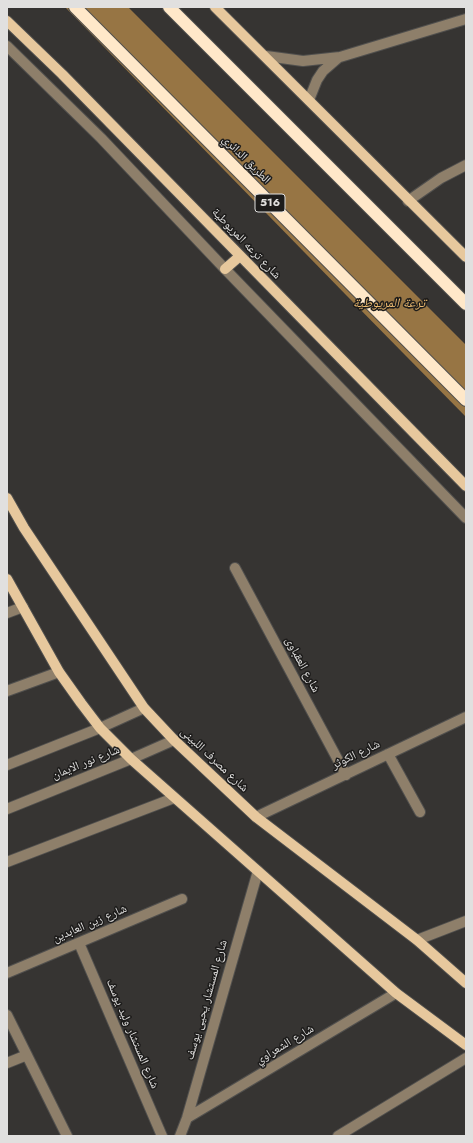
<!DOCTYPE html>
<html>
<head>
<meta charset="utf-8">
<style>
	body { margin:0 }
	#map { position:relative; width:473px; height:1143px; overflow:hidden; background:#363432; font-family:Jost,sans-serif }
	canvas { display:block }
	.frame { position:absolute; inset:0; border:8px solid #e1e0df; pointer-events:none }
</style>
</head>
<body>
<div id="map">
<canvas width="473" height="1143"></canvas>
<div class="frame"></div>
</div>
<script>
const c = document.querySelector('canvas').getContext('2d');
c.lineJoin = 'round';
function fill(path, color) {
  c.fillStyle = color;
  c.fill(path, 'evenodd');
}
function toPath(rows) {
  const path = new Path2D();
  for (const r of rows) {
    path.moveTo(r[0], r[1]);
    for (let i = 2; i < r.length; i += 2) path.lineTo(r[i], r[i + 1]);
  }
  return path;
}
function trace(path, color, width, dash) {
  c.strokeStyle = color;
  c.lineWidth = width;
  c.lineCap = dash ? 'butt' : 'round';
  c.setLineDash(dash || []);
  c.stroke(path);
}
function drawText(font, color, halo, rows, align = 'center') {
  c.font = font + ' Jost,"Noto Naskh Arabic",sans-serif';
  c.lineWidth = 3;
  c.setLineDash([]);
  c.textBaseline = 'middle';
  c.strokeStyle = halo;
  c.fillStyle = color;
  for (const [text, x, y, turn = 0] of rows) {
    c.save();
    c.translate(x, y);
    c.rotate((+turn || 0) * Math.PI / 180);
    c.textAlign = isNaN(turn) ? turn : align;
    if (halo) c.strokeText(text, 0, 0);
    c.fillText(text, 0, 0);
    c.restore();
  }
}
fill(toPath([
	[65,7,128,7,466,345,466,417,347,296]
]), '#977544');
const minor = toPath([
	[7,46,101,138,225,269,466,518],
	[266,56,303,61,340,57,466,19],
	[309,100,317,80,323,71,338,58],
	[408,201,441,178,466,165],
	[235,568,346,775],
	[7,613,23,607],
	[7,691,59,672],
	[388,754,420,812],
	[7,765,100,728,144,708],
	[7,809,131,759,174,740],
	[256,817,466,717],
	[7,862,174,798],
	[417,940,466,921],
	[79,943,162,1136],
	[7,973,182,899],
	[7,1015,67,1136],
	[7,1063,27,1055],
	[187,1118,396,993],
	[180,1136,187,1118,258,871],
	[338,1136,466,1058]
]);
const major = toPath([
	[215,7,466,257],
	[7,21,62,74,466,486],
	[225,269,240,256],
	[7,498,24,528,144,708,174,740,256,817,417,940,466,983],
	[7,579,59,672,81,703,100,728,131,759,396,993,466,1045]
]);
const highway = toPath([
	[75,7,466,400],
	[169,7,466,304]
]);
trace(minor, '#51504e', 12);
trace(major, '#51504e', 12);
trace(highway, '#51504e', 14);
trace(minor, '#8e7f6a', 10);
trace(major, '#e7c89d', 10);
trace(highway, '#ffe8c9', 12);
for (const [x, y, w] of [
	[270,203,30]
]) {
  const box = new Path2D();
  box.roundRect(x - w / 2, y - 9, w, 18, 3);
  c.fillStyle = '#1d1c1b';
  c.fill(box);
  trace(box, '#e1e0df', 1);
}
drawText('bold 11px', '#e1e0df', null, [
	["516",270,203]
]);
drawText('12px', '#e1e0df', '#1d1c1b', [
	["الطريق الدائري",246,160,45],
	["شارع ترعه المريوطية",246,244,46],
	["شارع العقباوى",302,665,62],
	["شارع الكوثر",356,755,-26],
	["شارع مصرف اللبينى",214,760,43],
	["شارع نور الايمان",86,763,-22],
	["شارع زين العابدين",90,924,-23],
	["شارع المستشار يحيى يوسف",207,1000,-74],
	["شارع المستشار وليد يوسف",132,1034,67],
	["شارع الشعراوي",285,1045,-31]
]);
drawText('italic 13px', '#edbb71', '#1d1c1b', [
	["ترعة المريوطية",389,304]
]);
</script>
</body>
</html>
